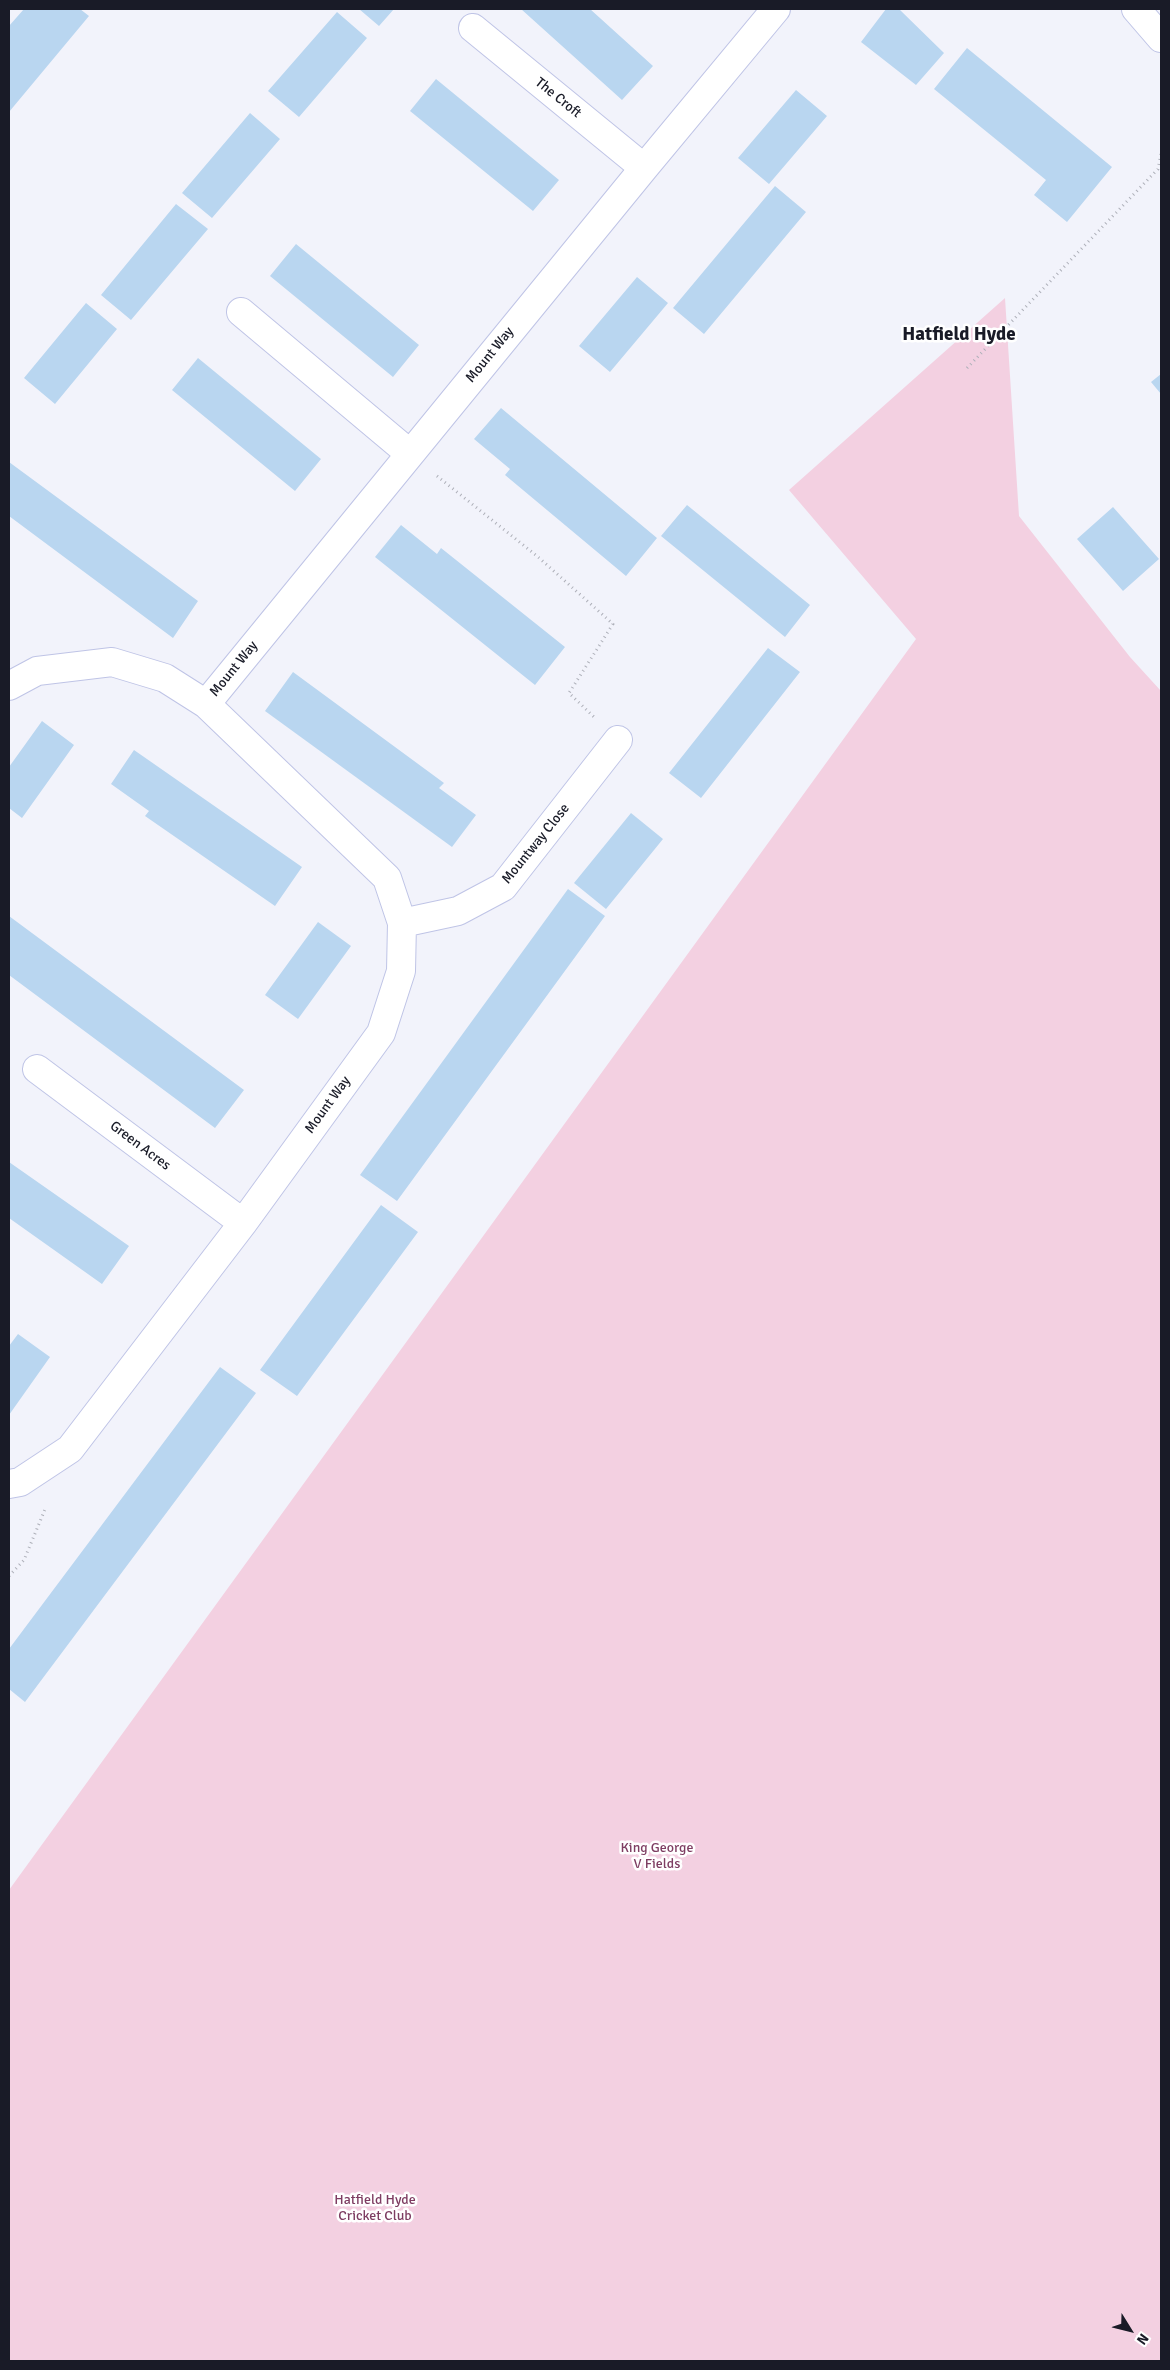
<!DOCTYPE html>
<html>
<head>
<meta charset="utf-8">
<style>
	body { margin:0 }
	#map { position:relative; width:1170px; height:2370px; overflow:hidden; background:#f2f3fb; font-family:Signika,sans-serif }
	canvas { display:block }
	.frame { position:absolute; inset:0; border:10px solid #191b27; pointer-events:none }
	.north { position:absolute; left:1105px; top:2305px; width:50px; height:50px; -webkit-text-stroke:4px #fff; paint-order:stroke; rotate:126deg; font-size:14px; font-weight:700; line-height:20px; text-align:center; color:#191b27 }
	.north::after { content:''; display:block; margin:auto; width:18px; height:22px; background:#191b27; clip-path:polygon(50% 0,100% 100%,50% 72%,0 100%) }
</style>
</head>
<body>
<div id="map">
<canvas width="1170" height="2370"></canvas>
<div class="frame"></div>
<div class="north">N</div>
</div>
<script>
const c = document.querySelector('canvas').getContext('2d');
c.lineJoin = 'round';
function fill(path, color) {
  c.fillStyle = color;
  c.fill(path, 'evenodd');
}
function toPath(rows) {
  const path = new Path2D();
  for (const r of rows) {
    path.moveTo(r[0], r[1]);
    for (let i = 2; i < r.length; i += 2) path.lineTo(r[i], r[i + 1]);
  }
  return path;
}
function trace(path, color, width, dash) {
  c.strokeStyle = color;
  c.lineWidth = width;
  c.lineCap = dash ? 'butt' : 'round';
  c.setLineDash(dash || []);
  c.stroke(path);
}
function drawText(font, color, halo, rows, align = 'center') {
  c.font = font + ' Signika,sans-serif';
  c.lineWidth = 5;
  c.setLineDash([]);
  c.textBaseline = 'middle';
  c.strokeStyle = halo;
  c.fillStyle = color;
  for (const [text, x, y, turn = 0] of rows) {
    c.save();
    c.translate(x, y);
    c.rotate((+turn || 0) * Math.PI / 180);
    c.textAlign = isNaN(turn) ? turn : align;
    if (halo) c.strokeText(text, 0, 0);
    c.fillText(text, 0, 0);
    c.restore();
  }
}
fill(toPath([
	[1005,298,1019,516,1130,657,1161,691,1161,2361,9,2361,9,1890,916,639,789,490]
]), '#f3d0e1');
fill(toPath([
	[24,9,80,9,89,16,9,112,9,26],
	[359,9,394,9,379,26],
	[521,9,590,9,653,66,622,100],
	[886,9,899,9,944,53,916,85,861,42],
	[337,12,367,38,299,117,268,91],
	[967,48,1112,167,1067,222,1034,195,1046,180,934,89],
	[436,79,559,180,533,211,410,111],
	[796,90,827,116,769,184,738,158],
	[250,113,280,139,212,218,182,193],
	[775,186,806,212,704,334,673,308],
	[176,204,208,229,131,320,101,295],
	[296,244,419,345,393,377,270,276],
	[637,277,668,303,610,372,579,346],
	[86,303,117,329,55,404,24,378],
	[198,358,321,459,295,491,172,390],
	[1161,374,1161,394,1151,382],
	[501,408,657,538,626,576,505,475,510,469,474,439],
	[9,462,198,601,173,638,9,516],
	[687,505,810,605,785,637,661,536],
	[1113,507,1159,559,1123,591,1077,539],
	[401,525,437,554,441,548,565,647,535,685,375,557],
	[768,648,800,672,701,798,669,773],
	[293,672,444,783,439,788,476,815,452,847,265,711],
	[42,721,74,745,22,818,9,808,9,767],
	[134,750,302,867,275,906,145,816,149,811,111,784],
	[631,813,663,839,606,909,574,883],
	[568,889,605,916,397,1201,360,1175],
	[9,916,244,1090,215,1128,9,975],
	[318,922,351,946,298,1019,265,995],
	[9,1162,129,1246,102,1284,9,1218],
	[381,1205,418,1232,297,1396,260,1370],
	[18,1334,50,1357,9,1415,9,1346],
	[220,1367,256,1393,25,1702,9,1689,9,1649]
]), '#b9d6f0');
const minor = toPath([
	[1136,9,1161,38],
	[473,28,644,168],
	[241,312,409,453],
	[9,686,37,671,112,662,165,678,206,704,387,878,402,923,401,971,381,1033,243,1223,70,1449,20,1482,9,1484],
	[206,704,644,168,776,9],
	[402,923,458,911,503,887,618,740],
	[37,1069,243,1223]
]);
trace(minor, '#bfc4e6', 30);
trace(toPath([
	[967,368,1158,169,1161,154],
	[437,476,537,556,613,624,569,693,594,717],
	[9,1576,24,1560,46,1507]
]), '#aeb0b9', 3, [1, 4]);
trace(minor, '#fff', 28);
drawText('14px', '#191b27', '#fff', [
	["The Croft",558,98,39],
	["Mount Way",490,355,-51],
	["Mount Way",234,669,-51],
	["Mountway Close",536,844,-51],
	["Mount Way",328,1105,-54],
	["Green Acres",140,1146,37]
]);
drawText('14px', '#7e3d62', '#fff', [
	["King George",657,1848],
	["V Fields",657,1864],
	["Hatfield Hyde",375,2200],
	["Cricket Club",375,2216]
]);
drawText('bold 19px', '#191b27', '#fff', [
	["Hatfield Hyde",959,335]
]);
</script>
</body>
</html>
